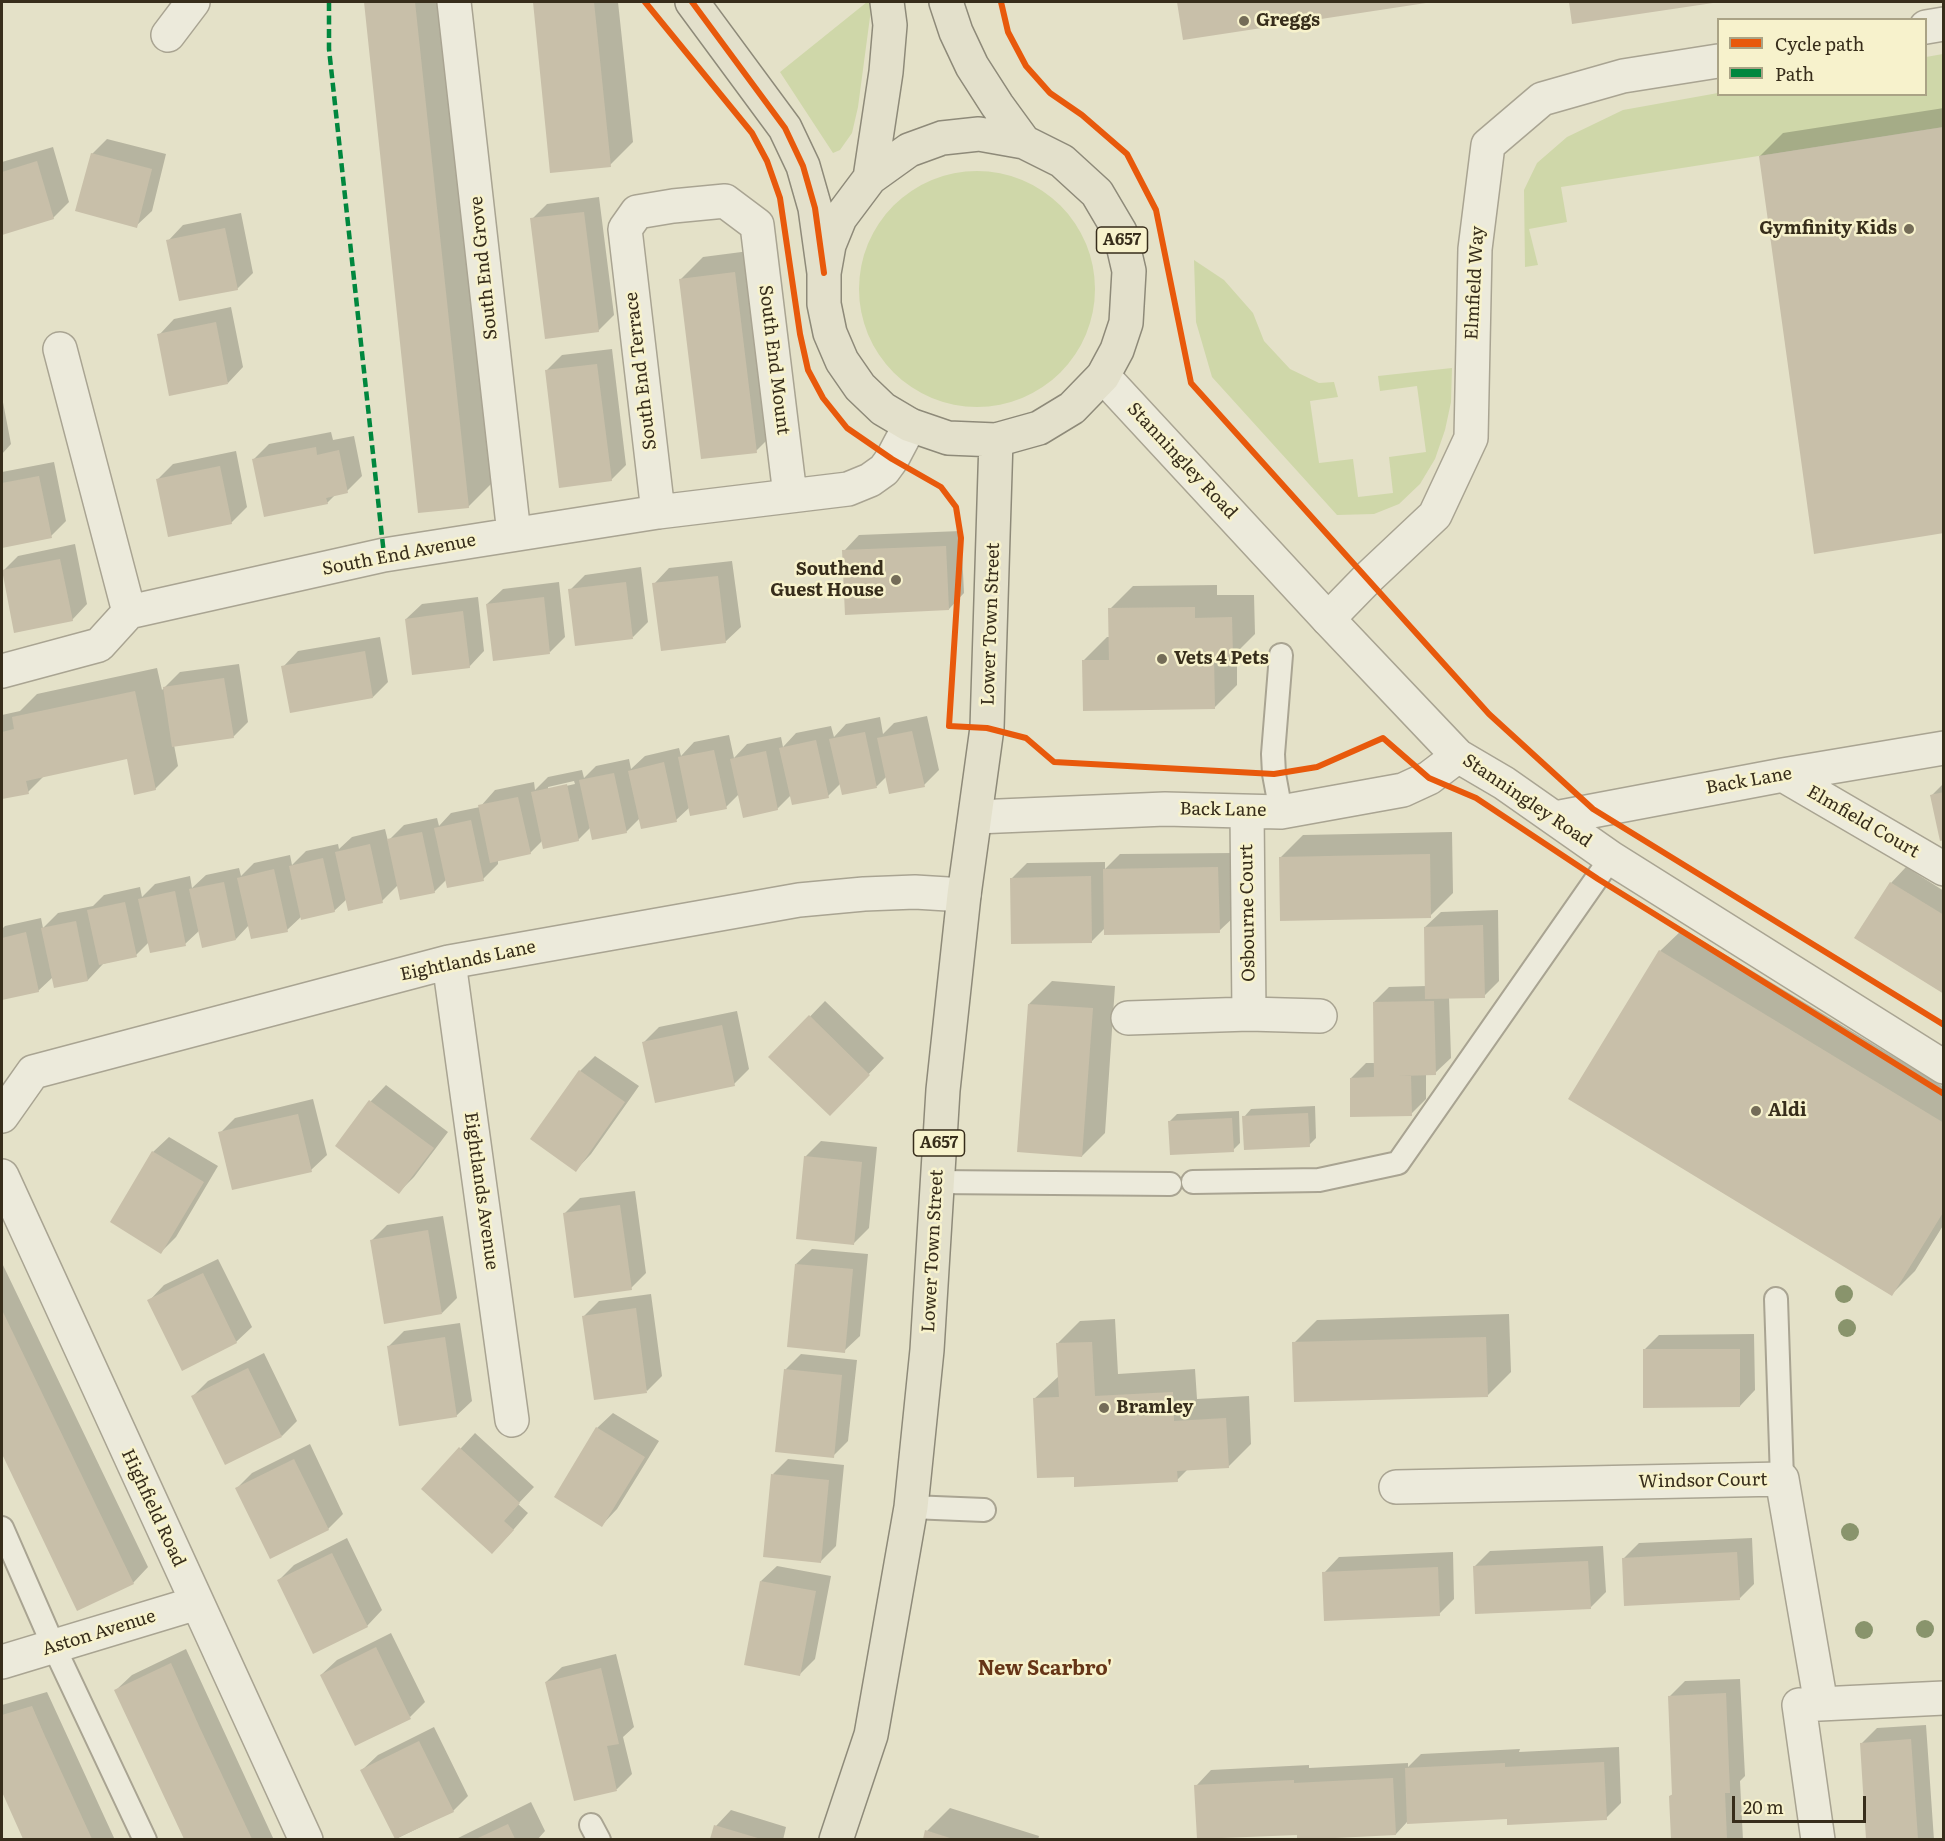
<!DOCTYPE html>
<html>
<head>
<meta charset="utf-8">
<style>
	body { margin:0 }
	#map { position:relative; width:1945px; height:1841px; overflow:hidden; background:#e4e1c8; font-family:Literata,serif }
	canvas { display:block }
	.frame { position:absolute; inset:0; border:3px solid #372d1b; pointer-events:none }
	.legend { position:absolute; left:1717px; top:18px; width:210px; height:78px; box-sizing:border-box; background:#f7f2cc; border:2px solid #aaa385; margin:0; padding:8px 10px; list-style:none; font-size:18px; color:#372d1b }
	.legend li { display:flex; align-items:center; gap:12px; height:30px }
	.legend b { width:30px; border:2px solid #aaa385 }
	.scale { position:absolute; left:1732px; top:1796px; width:134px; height:27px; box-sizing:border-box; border:3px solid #372d1b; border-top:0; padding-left:8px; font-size:18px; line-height:21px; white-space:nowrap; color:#372d1b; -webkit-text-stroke:4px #f7f2cc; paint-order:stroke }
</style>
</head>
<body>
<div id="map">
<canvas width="1945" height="1841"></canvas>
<div class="frame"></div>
<ul class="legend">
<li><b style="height:8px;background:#e8590c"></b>Cycle path</li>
<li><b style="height:8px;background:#00873e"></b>Path</li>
</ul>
<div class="scale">20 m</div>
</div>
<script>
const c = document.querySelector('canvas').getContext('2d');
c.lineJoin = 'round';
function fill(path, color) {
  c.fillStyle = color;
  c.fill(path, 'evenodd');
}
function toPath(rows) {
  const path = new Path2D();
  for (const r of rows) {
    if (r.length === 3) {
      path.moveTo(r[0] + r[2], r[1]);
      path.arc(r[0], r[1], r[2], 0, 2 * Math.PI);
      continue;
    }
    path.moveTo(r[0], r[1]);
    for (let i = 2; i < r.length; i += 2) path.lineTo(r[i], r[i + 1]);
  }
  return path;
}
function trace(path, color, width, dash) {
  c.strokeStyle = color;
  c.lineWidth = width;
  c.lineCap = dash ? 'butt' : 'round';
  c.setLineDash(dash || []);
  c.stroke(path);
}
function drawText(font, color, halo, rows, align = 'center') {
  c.font = font + ' Literata,serif';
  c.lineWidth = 5;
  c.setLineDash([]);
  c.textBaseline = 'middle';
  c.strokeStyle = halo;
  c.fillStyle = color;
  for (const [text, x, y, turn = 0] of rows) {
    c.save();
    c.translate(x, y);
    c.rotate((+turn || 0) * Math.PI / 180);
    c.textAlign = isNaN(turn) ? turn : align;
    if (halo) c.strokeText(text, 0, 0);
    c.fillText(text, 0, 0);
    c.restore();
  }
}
fill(toPath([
	[867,2,872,2,858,107,852,133,840,150,833,153,780,72],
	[1943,54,1943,127,1561,187,1567,222,1529,229,1538,265,1525,267,1524,190,1537,163,1567,137,1623,110,1718,93,1926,94,1926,57],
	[977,289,118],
	[1194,260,1224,280,1253,313,1264,341,1290,369,1319,383,1334,382,1338,397,1310,401,1319,463,1353,459,1358,497,1393,493,1389,457,1426,452,1417,386,1380,391,1378,376,1452,368,1451,402,1445,430,1435,459,1420,484,1399,504,1374,514,1337,515,1212,377,1196,322]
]), '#cfd7a9');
fill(toPath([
	[366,2,448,2,498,477,468,507,420,512],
	[534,2,618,2,633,142,610,165,551,171],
	[1178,2,1424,2,1184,38],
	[1570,2,1712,2,1573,23],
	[1944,108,1944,532,1760,156,1783,133],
	[107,139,166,154,152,211,136,226,92,154],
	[53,147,69,202,53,218,2,233,2,162],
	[599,197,614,315,598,331,532,219,547,204],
	[241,213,253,273,237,289,168,241,183,225],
	[757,250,779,428,756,451,680,280,703,257],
	[231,307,243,367,228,383,159,335,174,319],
	[612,349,626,465,611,480,546,371,562,355],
	[2,397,11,444,2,454],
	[331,432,333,440,354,436,362,476,347,491,336,494,327,503,253,460,269,444],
	[236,451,247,507,231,523,158,479,173,464],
	[54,462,66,521,51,536,2,547,2,472],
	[961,531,964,593,949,609,844,551,859,535],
	[75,544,87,604,72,620,3,571,18,556],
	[732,561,741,627,725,642,654,584,669,568],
	[641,567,648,622,633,637,570,590,585,575],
	[559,582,565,637,550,652,487,604,503,589],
	[1217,585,1217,595,1254,595,1255,634,1237,652,1237,685,1214,708,1084,660,1107,637,1110,637,1110,609,1133,586],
	[478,597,484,651,469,667,406,619,422,604],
	[380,637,388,682,373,697,283,667,298,651],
	[239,664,248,722,233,737,174,745,178,766,155,789,128,758,45,775,28,792,2,798,2,715,20,711,37,694,157,668,162,690,180,672],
	[927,716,939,770,924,785,887,776,877,786,840,784,828,796,791,795,777,809,739,794,726,807,690,807,676,820,640,818,626,832,591,827,578,840,542,841,530,853,498,860,498,864,483,879,447,879,434,892,398,885,382,901,347,899,334,911,302,916,287,930,249,925,236,939,200,930,185,944,149,942,136,955,103,964,88,980,53,977,38,991,2,998,2,929,5,926,41,918,43,928,58,913,93,906,104,895,140,887,142,897,155,884,190,876,192,888,206,875,239,868,241,876,254,863,290,855,292,865,306,851,338,844,339,849,352,837,385,829,388,841,404,825,437,818,439,826,451,813,480,807,495,790,534,782,535,790,548,777,582,770,584,778,596,766,629,759,631,769,645,756,679,748,681,756,694,742,729,735,734,758,747,744,781,737,783,747,796,733,831,726,834,737,846,724,880,717,883,734,894,723],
	[574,781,575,784,548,790,548,787],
	[1944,783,1944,839,1931,796],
	[1452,832,1453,893,1430,916,1280,858,1303,835],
	[1233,853,1235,916,1219,931,1106,927,1091,942,1012,878,1027,863,1105,862,1105,869,1120,854],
	[1906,867,1944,891,1944,993,1891,883],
	[1498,910,1499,981,1484,996,1449,997,1451,1058,1435,1073,1426,1073,1426,1099,1411,1114,1351,1078,1366,1063,1375,1063,1374,1002,1389,987,1427,986,1425,927,1441,912],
	[1683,929,1944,1087,1944,1224,1915,1271,1892,1294,1660,951],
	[1052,981,1115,986,1105,1133,1082,1156,1029,1004],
	[825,1001,884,1058,845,1099,771,1057],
	[737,1011,749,1069,734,1084,644,1042,659,1027],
	[595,1056,639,1086,591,1154,576,1170,580,1071],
	[386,1085,448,1132,414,1177,399,1192,337,1145,371,1101],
	[313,1099,327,1155,311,1170,220,1133,235,1118],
	[1315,1106,1316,1138,1309,1145,1244,1117,1251,1109],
	[1239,1111,1240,1143,1233,1150,1169,1122,1177,1114],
	[169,1137,218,1166,176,1237,161,1252,153,1152],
	[821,1141,877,1147,869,1228,854,1243,805,1157],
	[635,1191,646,1273,631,1288,564,1214,580,1198],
	[443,1216,457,1298,442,1313,371,1241,387,1225],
	[812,1249,868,1254,860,1336,844,1351,796,1264],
	[218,1259,252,1327,236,1342,149,1301,164,1285],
	[2,1263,148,1567,133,1583,78,1609,2,1450],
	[651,1294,662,1376,647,1391,584,1316,599,1301],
	[1509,1314,1511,1372,1488,1395,1294,1343,1317,1320],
	[1115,1319,1118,1374,1195,1369,1197,1399,1249,1396,1251,1444,1228,1467,1188,1469,1177,1480,1075,1475,1034,1399,1059,1376,1057,1344,1080,1321],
	[460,1323,472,1401,456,1416,388,1347,404,1331],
	[1754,1334,1755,1390,1740,1406,1644,1350,1659,1335],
	[264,1353,297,1421,282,1436,193,1396,208,1381],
	[801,1354,857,1360,848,1441,833,1456,785,1370],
	[613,1413,659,1441,617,1509,602,1525,597,1428],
	[475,1433,534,1487,518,1504,528,1513,507,1537,423,1489],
	[310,1444,343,1514,328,1529,237,1488,252,1473],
	[788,1459,844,1465,836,1546,821,1561,773,1474],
	[347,1538,382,1610,367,1626,279,1580,294,1565],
	[1752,1538,1754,1584,1739,1599,1624,1558,1639,1543],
	[1603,1546,1606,1592,1590,1608,1474,1567,1490,1551],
	[1453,1552,1454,1599,1439,1614,1324,1573,1339,1557],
	[777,1566,831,1576,815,1659,800,1674,761,1581],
	[391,1633,425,1702,410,1717,321,1675,337,1660],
	[186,1649,274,1840,185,1840,116,1690,132,1675],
	[616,1654,634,1727,623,1737,632,1774,617,1789,575,1799,546,1682,562,1667],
	[1740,1679,1745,1776,1740,1781,1743,1840,1672,1840,1670,1796,1674,1793,1669,1697,1685,1681],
	[47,1692,115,1840,25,1840,2,1789,2,1705],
	[1926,1725,1934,1840,1868,1840,1861,1744,1877,1728],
	[434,1727,468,1796,453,1811,396,1839,362,1770,378,1755],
	[1619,1747,1621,1803,1606,1818,1509,1818,1407,1822,1396,1834,1299,1839,1298,1834,1196,1786,1211,1770,1309,1765,1309,1768,1408,1763,1408,1767,1421,1754,1520,1749,1519,1752],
	[531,1802,545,1831,537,1840,454,1840],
	[950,1808,1039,1836,1038,1840,924,1840,927,1831],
	[731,1810,786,1827,783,1840,712,1840,716,1826]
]), '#0003');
fill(toPath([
	[364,2,415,2,469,508,418,513],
	[533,2,594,2,611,167,550,173],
	[1177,2,1426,2,1426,3,1183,40],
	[1569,2,1713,2,1713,3,1572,24],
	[1944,127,1944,533,1814,554,1759,156],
	[91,153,152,169,137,228,75,211],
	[37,161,54,219,2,235,2,172],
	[584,212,599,332,545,339,530,218],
	[225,228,238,290,179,301,166,240],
	[735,272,757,453,701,459,679,279],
	[216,322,228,384,169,396,157,334],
	[597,364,612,481,559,488,545,370],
	[316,447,317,455,339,450,348,493,326,498,328,504,264,517,252,459],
	[220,466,232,524,168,537,156,479],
	[39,476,52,538,2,548,2,483],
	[946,546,949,610,845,615,842,550],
	[60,559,73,621,14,633,2,570],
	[718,576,726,643,661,651,652,583],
	[626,582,633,639,575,646,568,589],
	[544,597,550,654,493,661,486,604],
	[1195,607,1195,618,1232,617,1233,658,1214,659,1215,709,1083,711,1082,660,1109,660,1108,608],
	[463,611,470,668,412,675,405,619],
	[365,651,373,698,290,713,281,666],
	[224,678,234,738,172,747,163,687],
	[135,691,156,790,134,795,127,759,26,781,29,794,2,799,2,732,14,729,12,717],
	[912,731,925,787,889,794,877,738],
	[865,732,877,788,842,795,829,739],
	[816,740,829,798,792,805,779,748],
	[714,750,727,809,690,816,678,757],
	[766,751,778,810,743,818,730,759],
	[664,762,677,822,641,829,628,771],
	[614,773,627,833,592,840,579,780],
	[567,784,579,841,543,849,531,792],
	[1944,792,1944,840,1940,841,1930,795],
	[518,797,531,854,490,863,478,805],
	[471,820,484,881,447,888,434,828],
	[422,832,435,893,400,900,387,839],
	[370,844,383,903,348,911,335,852],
	[1430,854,1431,918,1280,921,1279,857],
	[323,858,335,912,301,920,289,866],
	[1218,867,1220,933,1104,935,1103,869],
	[274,869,288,932,251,939,237,878],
	[1091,876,1092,943,1011,944,1010,878],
	[224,882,236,940,202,948,189,889],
	[1890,882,1944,915,1944,994,1854,938],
	[175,891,186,946,150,953,138,899],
	[125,902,137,957,99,965,87,910],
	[76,921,88,981,54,988,41,928],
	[1483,925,1485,998,1425,999,1424,927],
	[26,932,39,992,2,1000,2,938],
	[1659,950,1944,1123,1944,1211,1892,1296,1568,1099],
	[1434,1001,1436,1075,1397,1076,1411,1076,1412,1116,1350,1117,1350,1078,1374,1077,1373,1002],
	[1028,1004,1093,1008,1082,1157,1017,1152],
	[809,1015,870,1075,830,1116,768,1057],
	[722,1025,735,1086,655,1103,642,1042],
	[579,1070,625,1102,576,1172,530,1139],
	[369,1100,434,1148,399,1194,335,1146],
	[1308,1113,1310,1147,1244,1150,1242,1116],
	[298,1114,312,1172,232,1190,218,1132],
	[1232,1118,1234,1152,1170,1155,1168,1121],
	[152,1151,204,1182,161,1254,110,1222],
	[804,1156,862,1162,854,1245,796,1239],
	[620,1205,632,1290,574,1298,563,1213],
	[428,1230,442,1314,384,1324,370,1240],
	[795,1264,853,1269,845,1353,787,1347],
	[203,1273,237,1343,182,1371,147,1300],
	[636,1308,647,1393,594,1400,582,1316],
	[2,1310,134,1584,77,1611,2,1454],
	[445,1337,457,1417,399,1426,387,1346],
	[1486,1337,1488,1397,1294,1402,1292,1342],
	[1092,1342,1095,1396,1173,1392,1174,1421,1226,1418,1229,1468,1177,1471,1178,1482,1074,1487,1074,1477,1037,1478,1033,1398,1059,1397,1056,1343],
	[1643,1349,1740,1349,1740,1407,1643,1408],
	[248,1368,282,1437,225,1465,191,1396],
	[784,1369,842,1375,834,1458,775,1452],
	[596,1427,645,1457,602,1527,554,1497],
	[459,1447,520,1503,504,1521,514,1530,492,1554,421,1489],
	[294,1459,329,1530,270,1559,235,1488],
	[771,1474,829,1480,821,1563,763,1557],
	[1737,1552,1740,1600,1624,1606,1622,1558],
	[332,1553,368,1627,313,1654,277,1580],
	[1588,1561,1591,1609,1475,1614,1473,1566],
	[1438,1567,1440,1616,1324,1621,1322,1572],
	[760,1581,816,1591,800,1676,744,1665],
	[376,1647,411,1719,355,1746,320,1675],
	[171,1663,199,1726,252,1839,184,1839,114,1690],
	[601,1668,619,1744,607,1746,617,1791,574,1801,545,1682],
	[1726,1693,1730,1793,1725,1793,1727,1839,1671,1839,1669,1796,1672,1795,1668,1696],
	[32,1706,44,1734,92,1839,23,1839,2,1792,2,1715],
	[1911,1739,1918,1839,1866,1839,1860,1743],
	[419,1741,454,1812,395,1839,360,1770],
	[1604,1762,1607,1820,1507,1825,1507,1819,1407,1824,1405,1768,1505,1763,1505,1767],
	[1393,1778,1396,1835,1315,1839,1297,1839,1297,1835,1197,1839,1194,1785,1294,1780,1294,1783],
	[508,1824,515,1839,476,1839],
	[714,1825,761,1839,710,1839],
	[925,1830,953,1839,923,1839]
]), '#c8bfa9');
const service = toPath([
	[1281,812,1274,774,1273,754,1281,655],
	[936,1182,1170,1184],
	[1193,1182,1319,1180,1398,1163,1611,858],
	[1776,1299,1782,1479],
	[911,1507,984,1510],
	[2,1528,54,1647,145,1840],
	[591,1825,599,1840]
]);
const minor = toPath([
	[454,2,514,534],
	[1926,27,1944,24],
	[168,35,193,2],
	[60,349,129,612,384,555,658,512,848,489,870,480,884,470,892,459,910,425],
	[658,512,625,229,637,212,673,206,725,201,757,225,790,495],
	[1328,619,1368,578,1435,515,1471,438,1475,249,1488,145,1542,99,1623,76,1718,61],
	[2,671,99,645,129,612],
	[1783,775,1944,869],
	[1247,812,1249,1014],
	[976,817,1165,809,1281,812,1403,790,1429,778,1458,756],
	[1555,818,1783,775,1944,748],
	[449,962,512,1420],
	[1128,1018,1249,1014,1320,1016],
	[2,1116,33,1072,449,962,799,900,864,894,915,892,964,895],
	[2,1176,306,1840],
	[1396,1487,1782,1479,1821,1704],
	[2,1662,197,1603],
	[1818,1840,1799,1705,1944,1698]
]);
const tertiary = toPath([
	[1103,376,1328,619,1458,756,1504,783,1611,858,1944,1067]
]);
const primary = toPath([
	[692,2,785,128,803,166,815,208,824,273,824,304,830,333,842,361,860,387,883,409,910,425,948,438,996,440,1039,428,1072,408,1103,376,1117,350,1126,323,1129,271,1120,232,1097,193,1062,161,1024,142,979,134,942,138,909,150,870,178,840,218,829,245,824,273],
	[946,2,956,32,972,66,997,105,1024,142],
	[870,178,886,72,890,25,887,2],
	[836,1840,871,1735,911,1507,927,1350,943,1090,964,895,987,728,996,440]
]);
trace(service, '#a9a492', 26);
trace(minor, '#a9a492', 36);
trace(tertiary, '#a9a492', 36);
trace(primary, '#8e8a79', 36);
trace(service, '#eceadb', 22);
trace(minor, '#eceadb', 33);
trace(tertiary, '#eceadb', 33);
trace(primary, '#e3e0cb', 33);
trace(toPath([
	[329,2,329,49,384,555]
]), '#00873e', 4.5, [9, 4.5]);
trace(toPath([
	[645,2,752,133,767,161,780,198,800,334,808,370,823,398,847,428,892,459,941,487,956,507,961,538,949,726,987,728,1026,738,1054,762,1274,774,1317,767,1383,738,1429,778,1476,798,1598,879,1944,1094],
	[692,2,785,128,803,166,815,208,824,273],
	[1001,2,1008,32,1026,66,1050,93,1082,115,1127,154,1156,210,1191,383,1489,714,1593,809,1944,1025]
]), '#e8590c', 6);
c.fillStyle = '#89946c';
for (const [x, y] of [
	[1844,1294],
	[1847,1328],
	[1850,1532],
	[1925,1629],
	[1864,1630]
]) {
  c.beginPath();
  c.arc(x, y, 9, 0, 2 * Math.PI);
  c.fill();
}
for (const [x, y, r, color] of [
	[1244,21,6,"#746c58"],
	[1909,229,6,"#746c58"],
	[896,580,6,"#746c58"],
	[1162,659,6,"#746c58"],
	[1756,1111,6,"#746c58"],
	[1104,1408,6,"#746c58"]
]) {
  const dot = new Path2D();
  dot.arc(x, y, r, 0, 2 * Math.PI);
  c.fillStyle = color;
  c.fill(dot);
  trace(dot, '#f7f2cc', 2);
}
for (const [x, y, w] of [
	[1122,240,51],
	[939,1143,51]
]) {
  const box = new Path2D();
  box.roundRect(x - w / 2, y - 13, w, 26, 4.5);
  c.fillStyle = '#f7f2cc';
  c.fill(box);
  trace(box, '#372d1b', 1.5);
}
drawText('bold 16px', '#372d1b', null, [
	["A657",1122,240],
	["A657",939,1143]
]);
drawText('bold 18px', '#372d1b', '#f7f2cc', [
	["Greggs",1256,21],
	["Gymfinity Kids",1897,229,"right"],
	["Southend",884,570,"right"],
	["Guest House",884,591,"right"],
	["Vets 4 Pets",1174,659],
	["Aldi",1768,1111],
	["Bramley",1116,1408]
], 'left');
drawText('18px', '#372d1b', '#f7f2cc', [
	["South End Grove",484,268,-96],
	["Elmfield Way",1475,283,-87],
	["South End Mount",774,360,83],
	["South End Terrace",641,371,-97],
	["Stanningley Road",1182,461,47],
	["South End Avenue",399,555,-11],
	["Lower Town Street",991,624,-88],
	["Back Lane",1749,781,-10],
	["Stanningley Road",1527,801,34],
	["Back Lane",1223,810,1],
	["Elmfield Court",1863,822,30],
	["Osbourne Court",1248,913,-91],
	["Eightlands Lane",468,961,-12],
	["Eightlands Avenue",481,1191,82],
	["Lower Town Street",933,1251,-87],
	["Windsor Court",1703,1481,-1],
	["Highfield Road",153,1508,65],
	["Aston Avenue",99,1633,-17]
]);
drawText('bold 20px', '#663517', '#f7f2cc', [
	["New Scarbro'",1045,1669]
]);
</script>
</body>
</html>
